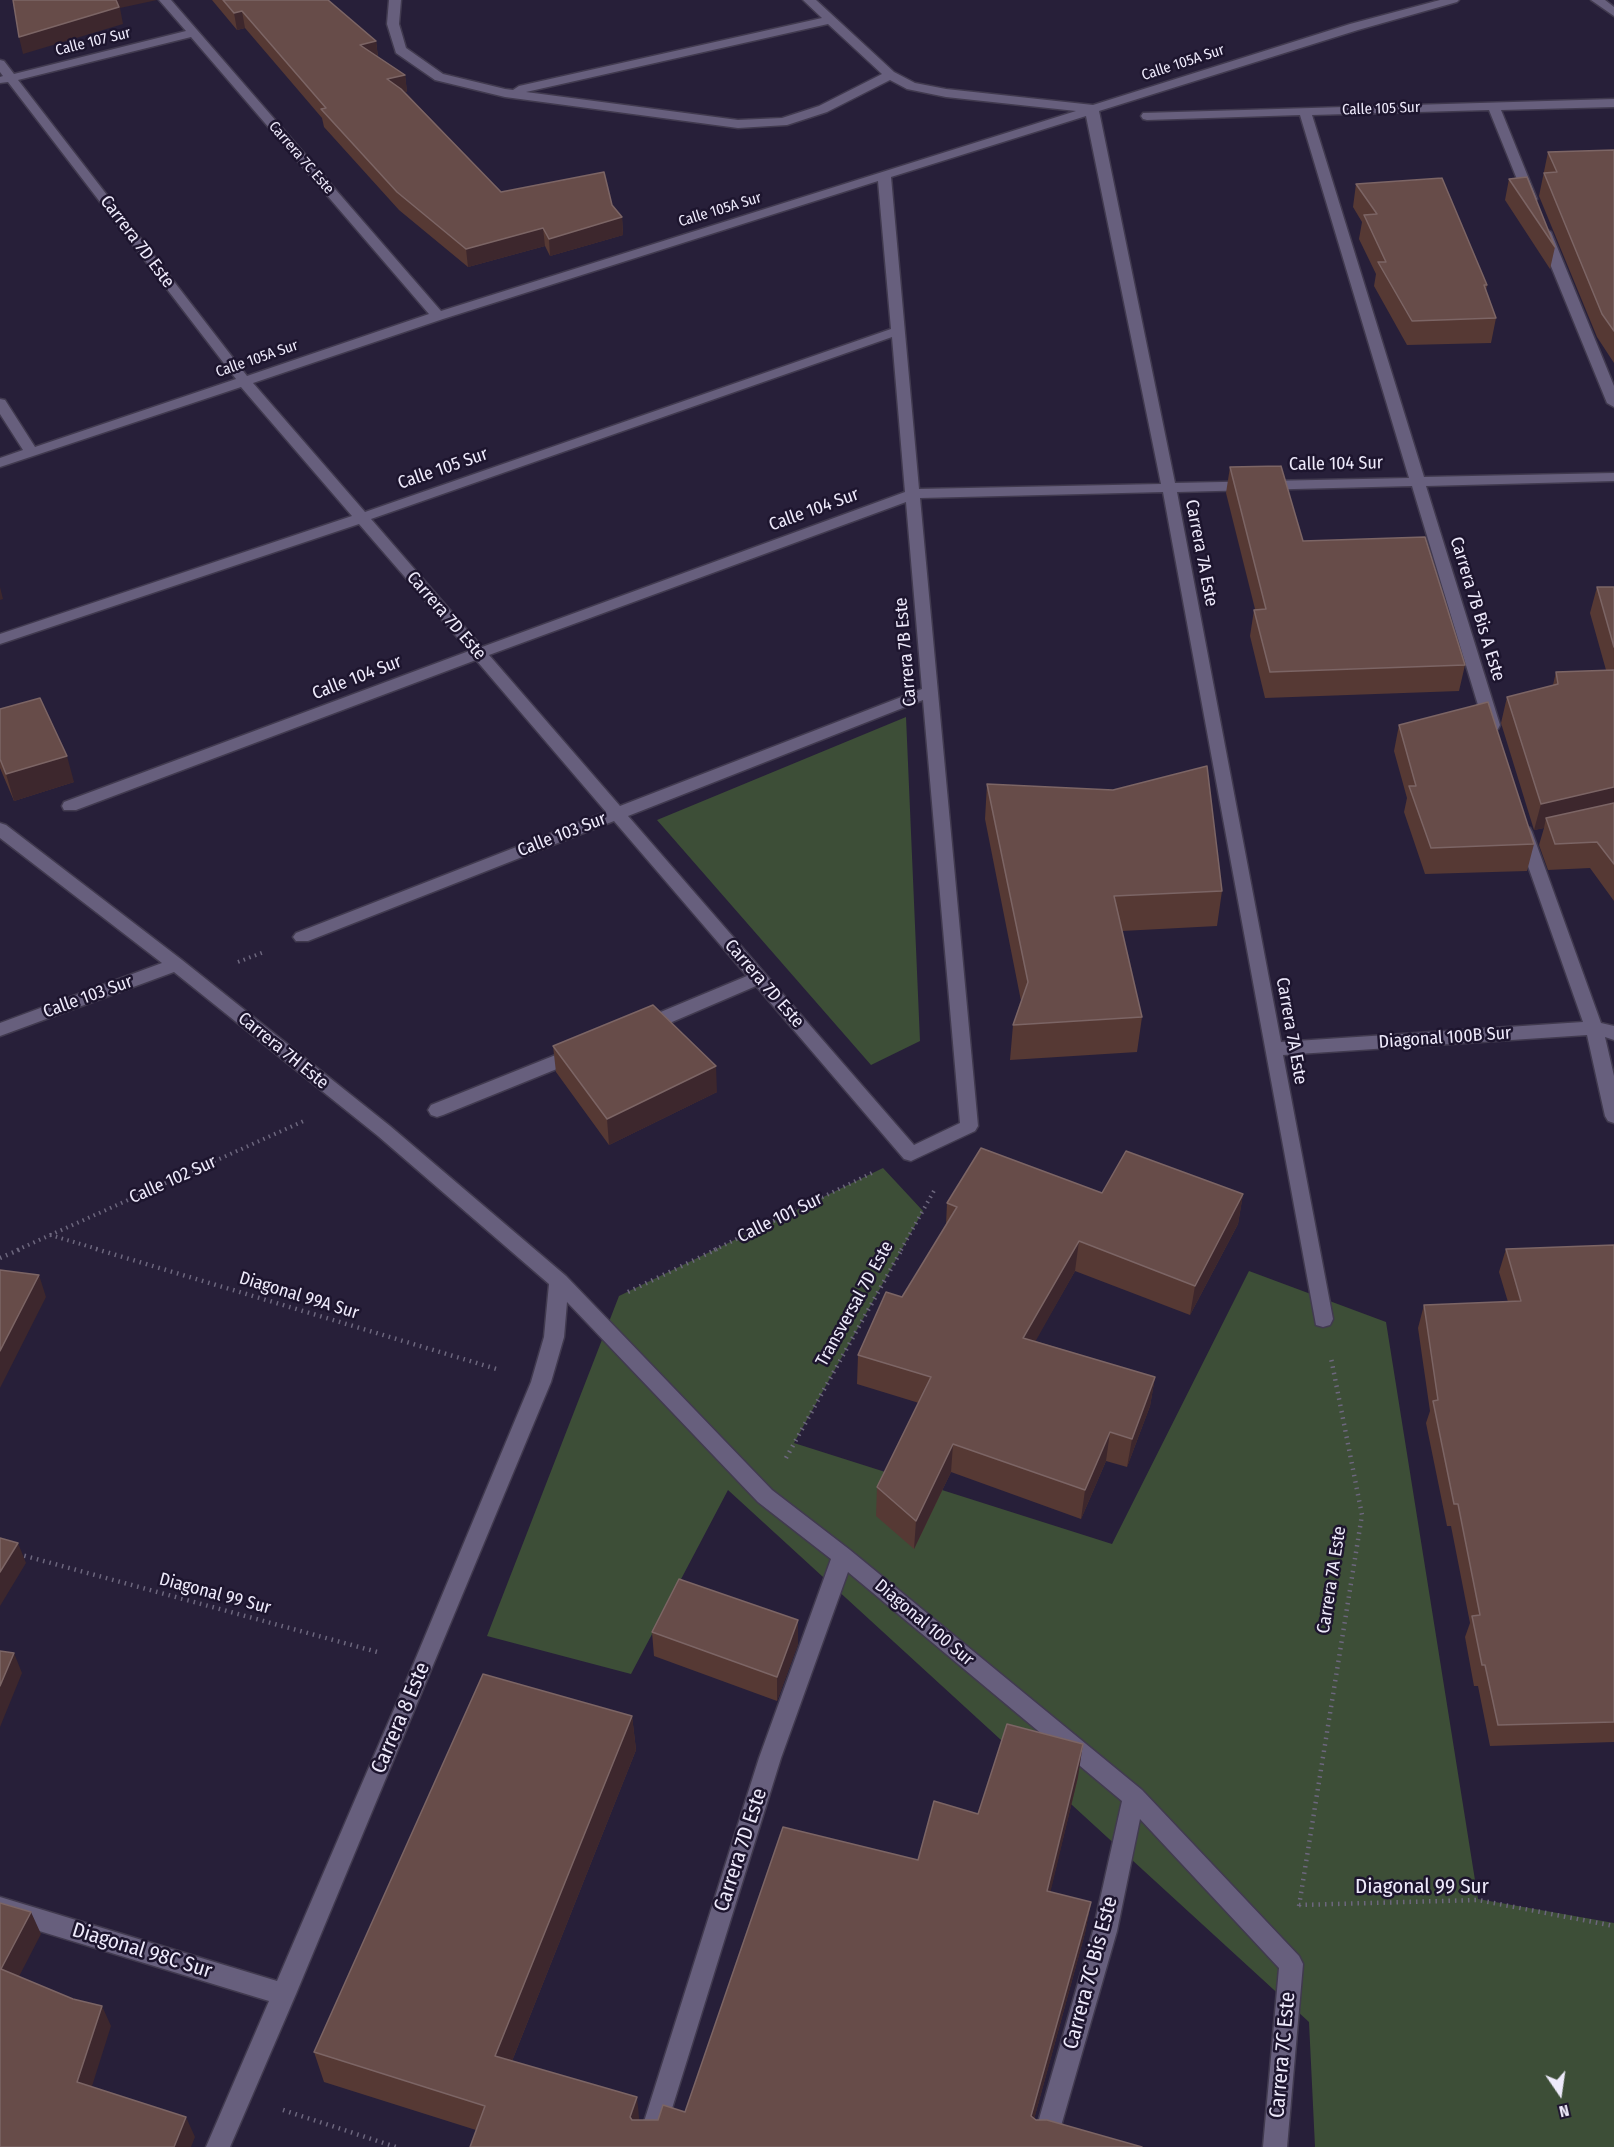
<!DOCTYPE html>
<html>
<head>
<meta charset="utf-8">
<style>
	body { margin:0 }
	#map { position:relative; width:1614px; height:2147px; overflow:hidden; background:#271f39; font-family:"Fira Sans Condensed",sans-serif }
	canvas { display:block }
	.north { position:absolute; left:1530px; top:2063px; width:60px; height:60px; -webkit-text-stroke:4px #1d152e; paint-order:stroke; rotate:167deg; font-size:16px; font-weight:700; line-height:24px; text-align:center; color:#eeeafb }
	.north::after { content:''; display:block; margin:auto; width:21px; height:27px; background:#eeeafb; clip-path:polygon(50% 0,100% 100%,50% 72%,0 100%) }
</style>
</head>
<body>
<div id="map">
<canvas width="1614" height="2147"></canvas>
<div class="north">N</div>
</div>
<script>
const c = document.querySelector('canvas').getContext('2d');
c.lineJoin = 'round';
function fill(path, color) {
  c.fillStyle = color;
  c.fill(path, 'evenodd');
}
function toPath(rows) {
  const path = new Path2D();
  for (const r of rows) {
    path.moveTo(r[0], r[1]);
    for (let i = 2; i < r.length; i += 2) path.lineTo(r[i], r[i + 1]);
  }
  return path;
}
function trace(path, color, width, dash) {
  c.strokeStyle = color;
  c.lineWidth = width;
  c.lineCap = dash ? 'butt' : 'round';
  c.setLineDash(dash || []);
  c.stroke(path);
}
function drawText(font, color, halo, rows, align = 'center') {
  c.font = font + ' "Fira Sans Condensed",sans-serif';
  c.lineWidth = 5;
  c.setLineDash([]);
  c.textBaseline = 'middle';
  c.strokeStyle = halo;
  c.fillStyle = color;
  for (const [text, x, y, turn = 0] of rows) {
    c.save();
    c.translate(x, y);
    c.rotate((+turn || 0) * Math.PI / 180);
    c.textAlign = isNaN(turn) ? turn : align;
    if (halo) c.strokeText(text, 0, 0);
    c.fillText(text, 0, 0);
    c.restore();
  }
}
fill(toPath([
	[906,717,920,1041,871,1065,657,820],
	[883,1168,923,1211,794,1443,1112,1544,1249,1271,1386,1322,1478,1899,1614,1923,1614,2147,1315,2147,1309,2022,728,1490,631,1674,487,1636,619,1296]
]), '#3d4e37');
const minor = toPath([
	[159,0,171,0,441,311,1076,111,946,97,907,89,890,80,827,112,787,125,738,128,505,97,435,80,396,53,387,24,389,0,401,0,399,24,406,48,443,74,505,89,513,90,519,86,822,18,803,0,816,0,894,72,915,83,946,89,1093,105,1350,24,1440,0,1459,0,1457,2,1358,30,1099,111,1175,483,1409,478,1300,115,1147,120,1143,119,1141,116,1143,113,1614,99,1614,107,1501,110,1537,199,1531,203,1525,199,1489,110,1312,115,1424,477,1614,473,1614,481,1426,486,1500,725,1498,729,1486,729,1484,725,1412,486,1177,492,1281,1042,1583,1022,1516,832,1518,828,1524,826,1530,828,1532,832,1601,1023,1614,1026,1614,1040,1605,1037,1614,1076,1614,1123,1608,1121,1605,1116,1587,1035,1283,1055,1333,1319,1330,1325,1323,1327,1316,1325,1163,492,920,498,978,1126,975,1131,911,1161,904,1159,756,986,651,1031,645,1032,639,1031,636,1026,639,1021,747,976,614,821,308,941,296,941,293,937,296,933,606,812,476,660,76,810,64,810,62,806,64,802,469,651,359,524,0,644,0,634,352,516,241,387,0,467,0,458,23,450,0,414,0,399,5,400,35,447,236,379,8,82,0,83,0,77,3,76,0,72,0,60,4,61,14,74,186,31,159,0],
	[828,24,882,74,819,106,782,118,738,120,526,92,828,24],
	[191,37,429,314,247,376,18,80,191,37],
	[1086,116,1161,484,919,489,891,177,1086,116],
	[878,181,891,329,365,512,253,383,443,319,878,181],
	[892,337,905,492,482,647,371,519,892,337],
	[906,502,922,689,620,806,489,655,906,502],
	[923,700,960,1123,914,1145,628,816,923,700],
	[1591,0,1605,0,1614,7,1614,16,1591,0],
	[1544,228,1551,232,1614,386,1614,407,1607,403,1537,232,1544,228],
	[0,823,6,825,182,960,390,1126,566,1276,772,1490,850,1550,1142,1790,1299,1956,1303,1964,1287,2147,1263,2147,1279,1968,1140,1819,1117,1931,1055,2147,1031,2147,1093,1931,1122,1801,848,1572,781,1758,660,2147,636,2147,759,1758,831,1559,758,1502,567,1302,564,1337,551,1382,296,1994,230,2147,206,2147,269,2001,0,1919,0,1897,277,1981,413,1665,531,1382,544,1337,549,1284,378,1136,174,972,0,1036,0,1023,162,963,0,838,0,823],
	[578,1046,584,1048,587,1053,584,1058,443,1115,437,1117,431,1115,428,1110,431,1105,578,1046]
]);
trace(minor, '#413a4f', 3);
trace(toPath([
	[238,962,264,952],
	[50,1235,101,1250],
	[17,1250,306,1120],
	[714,1250,872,1173],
	[901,1250,935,1189]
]), '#6d677e', 4, [1.5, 4.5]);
trace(toPath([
	[96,1249,500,1370],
	[0,1258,21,1249],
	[628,1292,717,1249],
	[786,1458,902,1249],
	[18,1554,381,1653],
	[1299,1905,1478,1900,1614,1926],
	[1299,1906,1362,1515,1331,1358],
	[283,2110,396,2147]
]), '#6d677e', 4.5, [1.5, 5]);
fill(minor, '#675f7d');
fill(toPath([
	[212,0,328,0,376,41,378,57,405,75,407,92,405,92,501,192,612,205,622,217,623,235,550,256,545,246,468,267,399,210,324,127,322,118,245,28,237,30],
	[1614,150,1614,363,1597,337,1539,196,1548,152],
	[1509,179,1555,247,1550,269,1505,200],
	[1356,184,1487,285,1486,291,1496,318,1491,343,1407,345,1374,286,1376,274,1359,239,1362,222,1353,207],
	[1230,467,1303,541,1465,665,1459,691,1265,698,1250,636,1254,610,1255,609,1226,493],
	[1597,587,1614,587,1614,901,1590,868,1548,870,1539,845,1544,828,1534,830,1501,723,1507,697,1553,685,1556,672,1606,670,1590,613],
	[0,709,74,782,14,801,0,768],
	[1399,725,1534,844,1527,871,1425,874,1404,812,1407,798,1394,751],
	[987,784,1222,891,1217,926,1122,931,1142,1017,1137,1052,1010,1060,1013,1025,1021,1001,985,819],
	[553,1046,717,1092,609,1145,556,1072],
	[1102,1193,1243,1194,1238,1224,1190,1315,1075,1271,1035,1341,1155,1377,1150,1406,1127,1467,1106,1461,1081,1519,951,1472,914,1549,876,1516,877,1487,919,1403,857,1384,858,1355,902,1297,946,1225,947,1203],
	[1614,1245,1614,1742,1490,1746,1478,1686,1474,1686,1465,1637,1470,1623,1451,1526,1447,1526,1426,1423,1430,1411,1418,1328,1424,1305,1508,1302,1499,1272,1506,1249],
	[652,1632,798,1644,777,1701,654,1656],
	[632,1716,636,1750,512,2061,639,2120,658,2120,685,2112,918,1860,978,1814,1078,1777,1050,1892,1091,1902,1085,1933,1034,2119,476,2130,324,2082,314,2052]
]), '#563934');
fill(toPath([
	[115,0,157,0,120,8,123,24,23,54,19,37],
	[242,11,245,28,237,30,234,13],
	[376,41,378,58,360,45],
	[405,75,407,92,389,96,387,79],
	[622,217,623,235,550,256,549,239],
	[543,228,545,246,468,267,466,249],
	[0,587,3,599,0,600],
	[67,756,74,782,14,801,6,774],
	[1614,787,1614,812,1546,818,1544,828,1534,830,1541,804],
	[716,1066,717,1092,609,1145,607,1119],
	[1243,1194,1238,1224,1190,1315,1195,1286],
	[1079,1241,1075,1271,1021,1367,1023,1338],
	[39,1275,46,1297,0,1388,0,1351],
	[1155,1377,1150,1406,1127,1467,1132,1439],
	[1110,1432,1106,1461,1081,1519,1085,1490],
	[953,1444,951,1472,914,1549,916,1521],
	[18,1543,26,1563,0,1606,0,1572],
	[798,1620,798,1644,777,1701,777,1677],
	[14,1653,22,1673,0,1727,0,1686],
	[632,1716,636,1750,502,2086,495,2056],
	[1083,1744,1078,1777,1043,1923,1047,1891],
	[1091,1902,1085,1933,1027,2145,1031,2116],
	[31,1912,41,1934,12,1990,1,1969],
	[102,2006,111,2026,87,2102,77,2082],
	[637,2097,640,2127,634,2146,630,2117],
	[186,2117,195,2137,191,2147,174,2147]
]), '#3d272d');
const building = toPath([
	[13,0,116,0,119,7,19,37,13,0],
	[223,0,328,0,376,41,360,45,405,75,387,79,401,89,501,192,604,172,612,205,622,217,549,239,543,228,466,249,397,192,321,109,326,108,242,11,234,13,223,0],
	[1614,150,1614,331,1602,314,1544,173,1557,172,1548,152,1614,150],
	[1527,177,1555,247,1509,179,1527,177],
	[1442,178,1487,285,1484,285,1496,318,1412,321,1378,262,1386,262,1364,215,1377,214,1356,184,1442,178],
	[1281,466,1303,541,1425,537,1465,665,1270,672,1254,610,1266,609,1230,467,1281,466],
	[1597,587,1614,587,1614,647,1597,587],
	[1614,670,1614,787,1541,804,1507,697,1558,684,1556,672,1614,670],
	[40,698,67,756,6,774,0,759,0,709,40,698],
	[1488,702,1534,844,1431,848,1409,786,1416,786,1399,725,1488,702],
	[1207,766,1222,891,1114,896,1142,1017,1013,1025,1028,982,987,784,1113,790,1207,766],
	[1614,803,1614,864,1597,842,1555,844,1546,818,1614,803],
	[653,1005,716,1066,607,1119,553,1046,653,1005],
	[981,1148,1102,1193,1126,1151,1243,1194,1195,1286,1079,1241,1023,1338,1155,1377,1132,1439,1110,1432,1085,1490,953,1444,916,1521,877,1487,931,1377,858,1355,886,1292,902,1297,957,1207,947,1203,981,1148],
	[1614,1245,1614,1722,1498,1725,1485,1665,1482,1665,1472,1616,1480,1615,1458,1504,1454,1504,1433,1401,1438,1400,1424,1305,1521,1301,1506,1249,1614,1245],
	[0,1270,39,1275,0,1351,0,1270],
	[0,1538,18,1543,0,1572,0,1538],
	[679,1579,798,1620,777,1677,652,1632,679,1579],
	[0,1651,14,1653,0,1686,0,1651],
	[483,1674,632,1716,495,2056,637,2097,630,2117,632,2120,658,2120,663,2105,685,2112,783,1827,918,1860,934,1801,978,1814,1007,1724,1083,1744,1047,1891,1091,1902,1031,2116,1036,2120,1047,2120,1142,2147,470,2147,485,2106,314,2052,483,1674],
	[0,1903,31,1912,1,1969,73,1999,102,2006,77,2082,186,2117,174,2147,0,2147,0,1903]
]);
fill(building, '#674c49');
trace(building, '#7c6565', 1.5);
drawText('15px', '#eeeafb', '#1d152e', [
	["Calle 107 Sur",93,42,-14],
	["Calle 105A Sur",1183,63,-18],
	["Calle 105 Sur",1381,109,-2],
	["Carrera 7C Este",301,158,49],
	["Calle 105A Sur",720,210,-17],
	["Calle 105A Sur",257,359,-19]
]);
drawText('18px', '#eeeafb', '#1d152e', [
	["Carrera 7D Este",137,242,53],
	["Calle 104 Sur",1336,464,-1],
	["Calle 105 Sur",443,469,-19],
	["Calle 104 Sur",814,510,-20],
	["Carrera 7A Este",1201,553,79],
	["Carrera 7B Bis A Este",1477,609,73],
	["Carrera 7D Este",446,616,49],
	["Carrera 7B Este",906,652,-95],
	["Calle 104 Sur",357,678,-21],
	["Calle 103 Sur",562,835,-21],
	["Carrera 7D Este",764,984,49],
	["Calle 103 Sur",88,997,-20],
	["Carrera 7A Este",1291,1031,80],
	["Diagonal 100B Sur",1445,1038,-4],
	["Carrera 7H Este",283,1051,39],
	["Calle 102 Sur",173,1180,-24],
	["Calle 101 Sur",780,1218,-26],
	["Diagonal 99A Sur",299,1296,17],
	["Transversal 7D Este",855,1304,-61],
	["Carrera 7A Este",1332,1580,-81],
	["Diagonal 99 Sur",215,1594,15],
	["Diagonal 100 Sur",924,1623,40]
]);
drawText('21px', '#eeeafb', '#1d152e', [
	["Carrera 8 Este",401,1718,-67],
	["Carrera 7D Este",741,1850,-72],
	["Diagonal 99 Sur",1422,1887],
	["Diagonal 98C Sur",142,1951,17],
	["Carrera 7C Bis Este",1091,1973,-75],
	["Carrera 7C Este",1283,2055,-85]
]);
</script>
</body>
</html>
